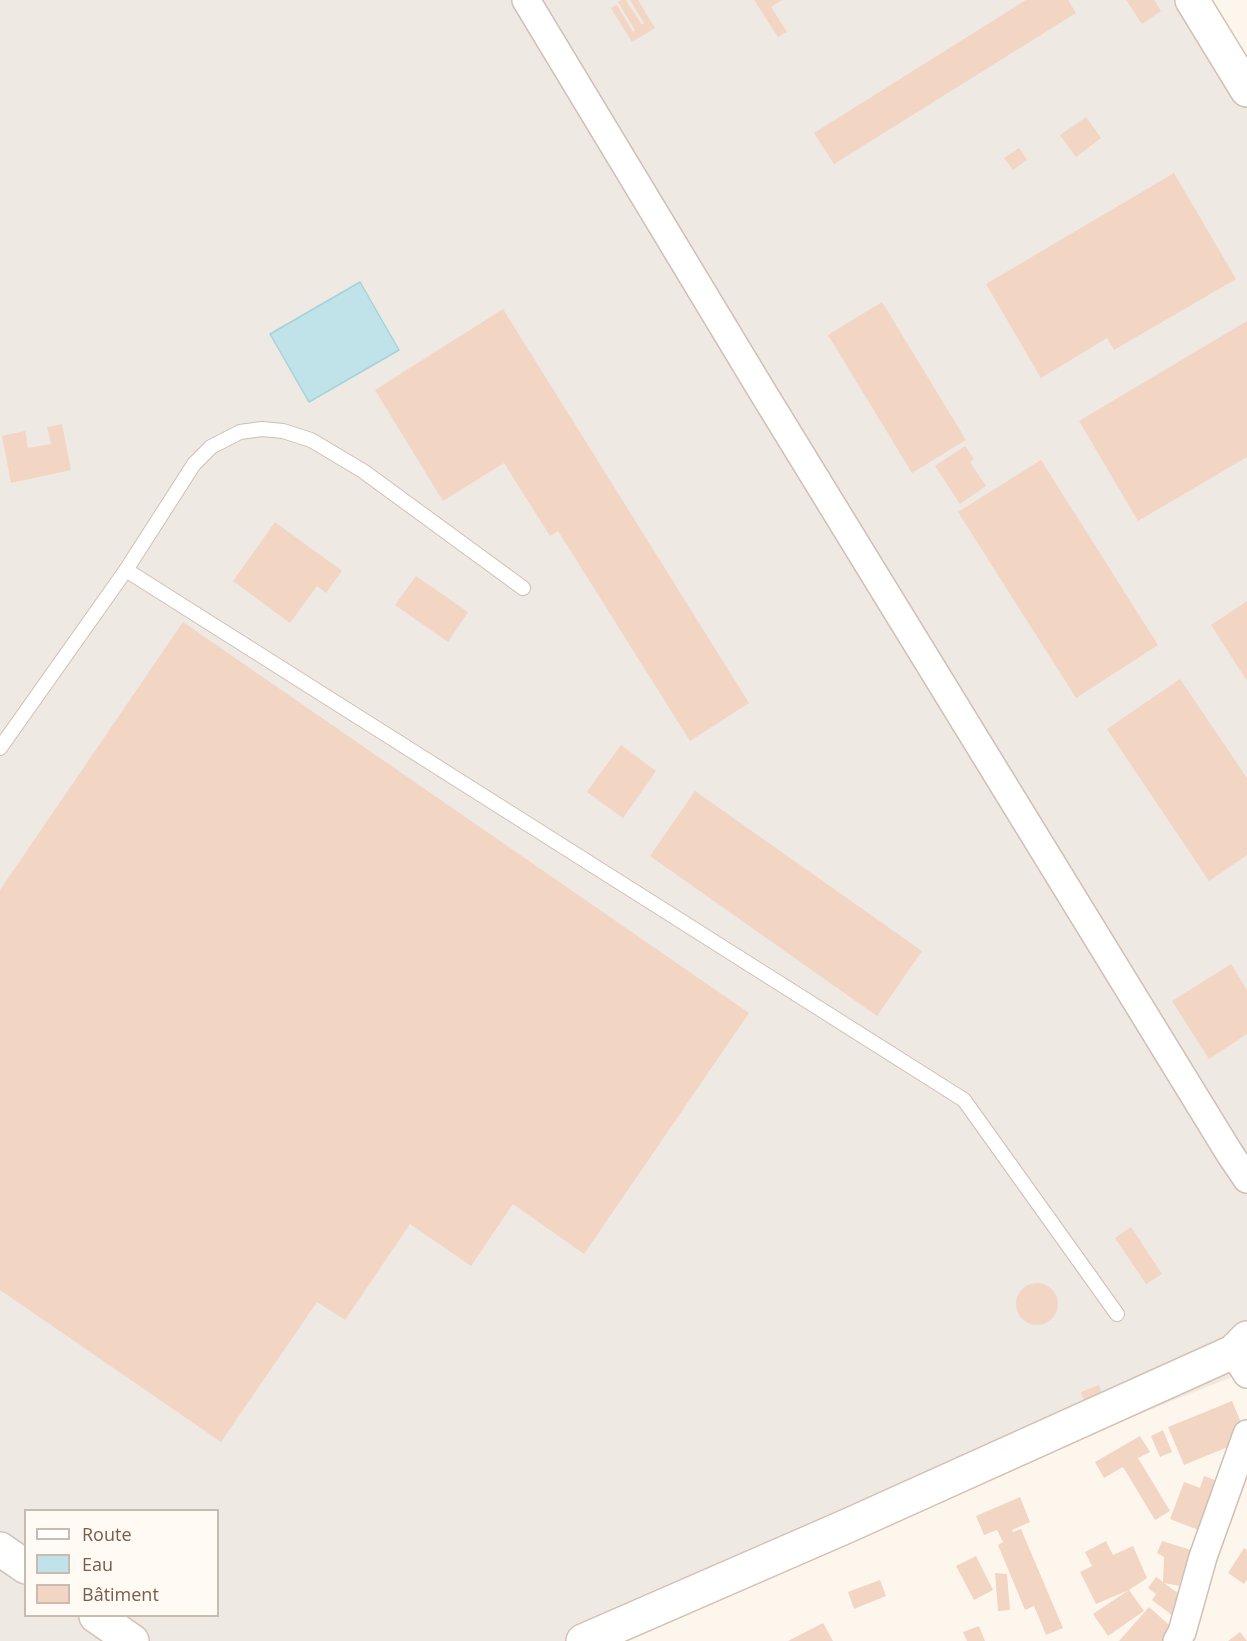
<!DOCTYPE html>
<html>
<head>
<meta charset="utf-8">
<style>
	body { margin:0 }
	#map { position:relative; width:1247px; height:1641px; overflow:hidden; background:#fdf6ec; font-family:"Open Sans",sans-serif }
	canvas { display:block }
	.legend { position:absolute; left:24px; top:1509px; width:195px; height:108px; box-sizing:border-box; background:#fffaf3; border:2px solid #cabbb1; margin:0; padding:8px 10px; list-style:none; font-size:18px; color:#7a5c4d }
	.legend li { display:flex; align-items:center; gap:12px; height:30px }
	.legend b { width:30px; border:2px solid #cabbb1 }
</style>
</head>
<body>
<div id="map">
<canvas width="1247" height="1641"></canvas>
<ul class="legend">
<li><b style="height:8px;background:#fff"></b>Route</li>
<li><b style="height:16px;background:#bfe3e8"></b>Eau</li>
<li><b style="height:16px;background:#f3d5c3"></b>Bâtiment</li>
</ul>
</div>
<script>
const c = document.querySelector('canvas').getContext('2d');
c.lineJoin = 'round';
function fill(path, color) {
  c.fillStyle = color;
  c.fill(path, 'evenodd');
}
function toPath(rows) {
  const path = new Path2D();
  for (const r of rows) {
    if (r.length === 3) {
      path.moveTo(r[0] + r[2], r[1]);
      path.arc(r[0], r[1], r[2], 0, 2 * Math.PI);
      continue;
    }
    path.moveTo(r[0], r[1]);
    for (let i = 2; i < r.length; i += 2) path.lineTo(r[i], r[i + 1]);
  }
  return path;
}
function trace(path, color, width, dash) {
  c.strokeStyle = color;
  c.lineWidth = width;
  c.lineCap = dash ? 'butt' : 'round';
  c.setLineDash(dash || []);
  c.stroke(path);
}
fill(toPath([
	[0,0,1207,0,1247,75,1247,1371,570,1641,0,1641],
	[26,1510,218,1510,218,1616,26,1616]
]), '#efe9e4');
const water = toPath([
	[360,282,399,350,309,402,270,334,360,282]
]);
fill(water, '#bfe3e8');
trace(water, '#a5d3da', 1.5);
fill(toPath([
	[621,0,626,0,642,25,644,23,630,0,638,0,655,28,632,42,611,8,617,5,633,32,635,30,618,2],
	[754,0,782,0,771,7,787,32,778,37],
	[1026,0,1068,0,1076,13,834,164,814,133],
	[1126,0,1154,0,1161,11,1142,24],
	[1086,117,1101,138,1076,157,1060,135],
	[1019,148,1027,160,1013,170,1004,158],
	[1174,173,1236,279,1114,350,1107,338,1041,378,986,284],
	[882,302,966,440,912,473,828,335],
	[503,309,749,703,690,741,558,531,550,536,504,463,443,501,375,390],
	[1247,321,1247,457,1138,521,1079,421],
	[62,424,71,470,11,483,2,436,25,431,28,448,51,444,47,427],
	[965,446,974,459,970,462,986,486,960,504,935,466],
	[1041,460,1158,645,1076,698,958,512],
	[275,522,342,571,326,593,317,586,290,623,233,581],
	[416,576,468,612,448,642,395,605],
	[1247,601,1247,681,1211,625],
	[183,622,749,1013,584,1254,513,1204,471,1266,410,1224,345,1320,317,1302,221,1442,0,1290,0,890],
	[1180,679,1247,778,1247,855,1209,881,1107,729],
	[621,745,656,771,623,818,587,792],
	[695,791,922,951,877,1016,650,856],
	[1231,964,1247,990,1247,1034,1209,1059,1172,1001],
	[1131,1227,1162,1274,1146,1284,1115,1238],
	[1037,1304,21],
	[1099,1385,1104,1398,1085,1405,1081,1392],
	[1232,1401,1245,1432,1235,1444,1184,1465,1168,1427],
	[1163,1430,1172,1452,1160,1457,1151,1436],
	[1140,1436,1150,1452,1138,1458,1170,1511,1155,1520,1123,1467,1104,1478,1095,1462],
	[1204,1476,1220,1482,1201,1531,1170,1519,1184,1482,1200,1488],
	[1020,1497,1030,1522,1012,1530,1013,1532,1021,1529,1063,1628,1046,1635,1034,1606,1025,1610,998,1545,1003,1542,997,1530,984,1535,976,1516],
	[1106,1541,1113,1555,1133,1546,1147,1578,1129,1590,1144,1611,1108,1636,1093,1614,1129,1590,1096,1604,1080,1572,1092,1566,1085,1552],
	[1162,1541,1191,1550,1179,1586,1164,1583,1189,1601,1177,1619,1152,1600,1156,1594,1148,1588,1156,1577,1163,1582,1164,1557,1157,1553],
	[1244,1548,1247,1550,1247,1580,1244,1584,1228,1573],
	[976,1556,993,1590,974,1600,956,1566],
	[995,1573,1007,1574,1010,1610,998,1611],
	[880,1580,886,1596,854,1609,848,1592],
	[1149,1607,1177,1632,1169,1641,1119,1641],
	[823,1623,833,1641,788,1641],
	[979,1626,985,1641,967,1641,963,1632],
	[1240,1632,1247,1641,1228,1641]
]), '#f3d5c3');
const lane = toPath([
	[126,570,964,1100,1117,1314],
	[0,748,126,570,194,464,211,447,240,432,262,429,283,431,311,440,363,471,523,588]
]);
const street = toPath([
	[526,0,762,391,1230,1154,1247,1179],
	[1233,1352,1247,1374],
	[1177,1641,1182,1632,1203,1557,1247,1434]
]);
const secondary = toPath([
	[1192,0,1247,90],
	[0,1549,26,1567],
	[96,1616,132,1641],
	[583,1641,847,1526,1233,1352,1247,1338]
]);
trace(lane, '#d1beb0', 16);
trace(street, '#d1beb0', 30);
trace(secondary, '#d6c0b0', 36);
trace(lane, '#fff', 14);
trace(street, '#fff', 27);
trace(secondary, '#fff', 33);
</script>
</body>
</html>
